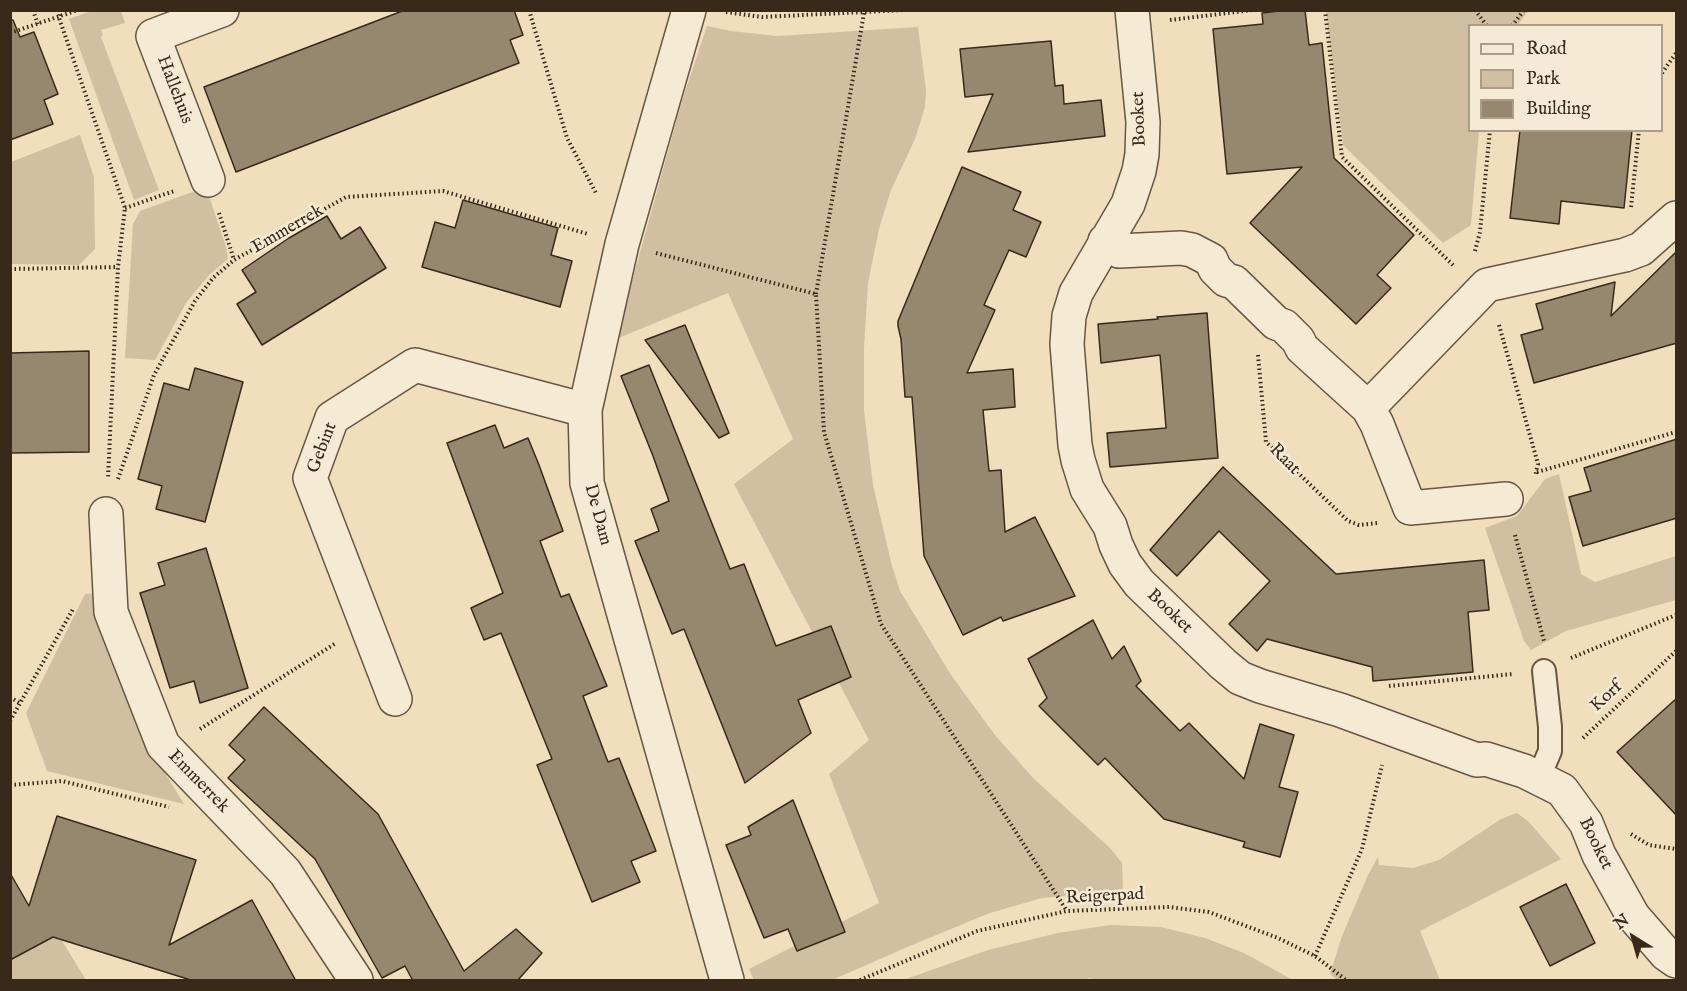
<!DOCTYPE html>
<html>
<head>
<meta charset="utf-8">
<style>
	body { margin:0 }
	#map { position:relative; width:1687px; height:991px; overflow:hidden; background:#f0debd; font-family:"IM FELL English",serif }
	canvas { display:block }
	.frame { position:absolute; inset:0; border:12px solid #39291b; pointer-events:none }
	.legend { position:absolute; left:1468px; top:24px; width:195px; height:108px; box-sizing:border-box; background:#f5ead4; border:2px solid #aa9d8a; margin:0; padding:8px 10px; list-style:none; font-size:18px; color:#39291b }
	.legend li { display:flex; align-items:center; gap:12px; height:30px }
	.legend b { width:30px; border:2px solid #aa9d8a }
	.north { position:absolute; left:1603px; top:907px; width:60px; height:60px; -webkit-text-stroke:4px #f5ead4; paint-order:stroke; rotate:323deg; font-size:16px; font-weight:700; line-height:24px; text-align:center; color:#39291b }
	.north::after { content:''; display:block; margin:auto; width:21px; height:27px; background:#39291b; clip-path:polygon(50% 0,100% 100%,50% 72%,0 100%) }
</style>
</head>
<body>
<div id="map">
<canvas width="1687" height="991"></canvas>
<div class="frame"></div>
<ul class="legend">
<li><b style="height:8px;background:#f5ead4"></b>Road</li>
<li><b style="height:16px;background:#d1bfa1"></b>Park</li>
<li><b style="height:16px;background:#98876f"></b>Building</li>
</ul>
<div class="north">N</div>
</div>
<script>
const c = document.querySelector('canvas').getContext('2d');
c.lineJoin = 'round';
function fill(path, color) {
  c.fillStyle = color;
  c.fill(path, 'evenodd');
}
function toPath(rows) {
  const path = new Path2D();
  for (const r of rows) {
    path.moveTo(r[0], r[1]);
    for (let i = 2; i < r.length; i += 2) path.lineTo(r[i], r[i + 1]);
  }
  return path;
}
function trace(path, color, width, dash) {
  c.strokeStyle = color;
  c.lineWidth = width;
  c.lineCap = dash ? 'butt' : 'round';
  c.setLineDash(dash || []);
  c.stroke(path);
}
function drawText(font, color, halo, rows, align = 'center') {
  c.font = font + ' "IM FELL English",serif';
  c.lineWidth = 5;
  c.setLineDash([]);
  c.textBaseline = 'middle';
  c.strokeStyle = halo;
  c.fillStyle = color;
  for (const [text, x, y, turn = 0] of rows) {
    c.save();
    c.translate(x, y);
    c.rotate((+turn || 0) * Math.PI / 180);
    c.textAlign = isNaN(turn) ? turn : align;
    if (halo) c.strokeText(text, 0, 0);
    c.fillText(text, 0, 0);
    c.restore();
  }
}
fill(toPath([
	[94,10,121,11,125,23,101,30,103,35,101,37,159,190,134,200,69,19],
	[1326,11,1528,11,1518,25,1470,26,1470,130,1479,131,1471,225,1443,243,1343,145],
	[707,26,731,31,777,36,918,27,926,90,925,107,915,139,891,190,879,229,868,283,864,348,864,410,873,485,891,562,900,591,951,675,995,735,1034,779,1110,848,1122,863,1123,890,1042,898,990,913,912,945,832,980,754,980,749,969,879,903,829,774,869,740,734,484,793,439,728,293,616,339,682,101],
	[80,135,94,177,95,249,79,265,11,264,11,162],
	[206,187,226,247,228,259,209,275,186,303,155,360,125,358,133,224,140,211],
	[1559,474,1581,574,1595,582,1676,556,1676,600,1566,631,1531,650,1524,641,1485,528,1517,516,1545,479],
	[98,593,139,730,184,804,47,771,26,713,85,594],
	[1517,813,1529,822,1561,859,1420,931,1440,980,1337,980,1330,974,1342,936,1368,875,1378,857,1379,865,1413,868,1439,860,1501,819],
	[1110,925,1161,927,1205,938,1244,953,1293,980,1096,980,1089,978,1087,980,903,980,988,950,1058,933],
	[53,926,86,980,11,980,11,952]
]), '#d1bfa1');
const building = toPath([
	[405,10,514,10,523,35,510,40,519,63,236,172,204,87,405,10],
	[1288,10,1305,10,1309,45,1322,43,1334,158,1414,235,1377,275,1391,288,1356,324,1250,223,1302,167,1227,174,1213,29,1263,24,1262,13,1288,10],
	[10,20,13,20,20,37,34,32,58,94,44,100,53,124,10,140,10,20],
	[1051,41,1055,86,1063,85,1064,104,1101,100,1105,136,968,152,993,94,965,97,960,49,1051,41],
	[1520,130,1632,130,1624,208,1561,201,1559,224,1510,218,1520,130],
	[962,167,1021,192,1013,210,1041,222,1026,257,1009,250,984,305,995,310,967,373,1013,369,1015,407,983,410,989,471,1001,470,1005,532,1035,517,1075,596,1003,621,1001,617,963,635,924,556,912,397,905,397,901,339,898,326,898,321,962,167],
	[463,200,558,228,551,255,572,261,560,307,422,267,435,222,455,228,463,200],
	[327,216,341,239,360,227,386,268,262,345,237,304,256,292,242,270,289,238,327,216],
	[1677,251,1677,343,1534,383,1521,335,1543,329,1536,304,1615,282,1611,316,1677,251],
	[1207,313,1218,458,1110,467,1107,433,1166,428,1163,390,1160,355,1101,363,1098,324,1158,319,1157,317,1207,313],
	[685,325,729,433,719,438,645,340,685,325],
	[89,351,89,452,10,453,10,353,89,351],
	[649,365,730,569,744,564,776,646,831,626,851,677,798,700,811,733,745,783,684,629,672,634,635,541,659,531,651,509,669,501,653,456,621,376,649,365],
	[195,368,243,382,205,522,156,509,162,486,138,479,164,383,189,390,195,368],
	[495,425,504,448,528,438,539,465,563,531,540,541,561,597,569,594,607,686,583,696,608,762,619,758,656,851,631,861,640,882,592,902,537,765,552,759,501,633,484,640,471,608,503,593,447,443,495,425],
	[1677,439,1677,518,1583,546,1569,497,1591,491,1584,468,1677,439],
	[1223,467,1336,574,1484,560,1489,610,1468,612,1473,672,1373,681,1372,667,1267,639,1257,651,1229,624,1270,581,1219,531,1177,576,1150,550,1223,467],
	[206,548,248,688,200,703,194,681,170,688,140,593,165,585,158,563,206,548],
	[1093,620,1112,659,1124,646,1141,681,1136,686,1180,731,1189,723,1244,779,1260,724,1294,735,1279,787,1298,792,1280,857,1243,847,1245,842,1164,819,1105,758,1098,765,1039,706,1047,698,1028,659,1093,620],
	[1677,698,1677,816,1617,752,1677,698],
	[264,707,378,814,464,971,516,929,542,953,517,981,413,981,405,966,382,978,315,859,228,778,245,760,229,745,264,707],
	[793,800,845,932,797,951,788,929,764,938,726,845,751,835,748,827,793,800],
	[57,816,196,860,169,945,252,900,296,981,194,981,53,937,10,960,10,873,29,906,57,816],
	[1566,884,1595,943,1550,966,1520,907,1566,884]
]);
fill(building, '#98876f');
trace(building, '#39291b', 1.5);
const lane = toPath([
	[1539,777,1550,751,1550,727,1544,671]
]);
const street = toPath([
	[689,10,622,244,585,410,587,483,727,980],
	[1132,10,1143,122,1142,154,1139,171,1128,204,1076,293,1069,316,1067,344,1075,445,1078,460,1087,489,1110,526,1116,545,1125,564,1139,583,1223,664,1240,678,1260,686,1340,710,1477,760,1486,759,1524,771,1562,790,1586,823,1599,855,1633,916,1666,954,1676,961],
	[208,180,153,36,222,10],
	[1105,241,1119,251,1181,248,1192,250,1211,260,1215,269,1226,280,1234,282,1276,323,1284,326,1298,340,1302,348,1368,408,1377,424,1410,508,1506,499],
	[1368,408,1487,285,1625,255,1641,249,1676,218],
	[106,514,111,612,163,745,285,872,356,980],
	[395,699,310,478,332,418,415,365,585,410]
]);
trace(lane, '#675644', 26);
trace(street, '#675644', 36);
trace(toPath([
	[33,10,38,25],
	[61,10,59,18,125,208,118,267,108,478],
	[529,10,567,138,597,195],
	[1325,10,1342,157,1455,267],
	[1475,10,1487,26],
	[726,12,762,17,905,10],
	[1170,20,1253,10],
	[1512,26,1524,10],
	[10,33,78,10],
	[1662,73,1676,53],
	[1631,207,1639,130],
	[125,208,174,191],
	[219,213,234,260],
	[1475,251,1480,232,1490,130],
	[656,253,816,294,824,432,881,624,1067,911],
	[10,269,118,267],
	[816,294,864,13],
	[1499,325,1538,464,1535,476],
	[1258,355,1266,442,1348,521,1359,525,1378,523],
	[1537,472,1676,432],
	[118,479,154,375,195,301,213,278,234,260,346,197,443,191,588,234],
	[1515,535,1544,641],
	[1571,658,1676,615],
	[1389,686,1513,674],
	[10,697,21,704],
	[10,721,73,609],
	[200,729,336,643],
	[1583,738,1676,651],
	[10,785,62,781,169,807],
	[1631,834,1649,845,1676,849],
	[1315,956,1362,849,1382,765],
	[860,980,977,931,1067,911,1169,907,1209,912,1278,938,1315,956,1346,980]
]), '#39291b', 4, [1.5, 3]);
trace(lane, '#f5ead4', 22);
trace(street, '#f5ead4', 33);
drawText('18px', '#39291b', '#f5ead4', [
	["Hallehuis",174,90,69],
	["Booket",1140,119,-92],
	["Emmerrek",288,230,-30],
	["Gebint",323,448,-69],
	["Raat",1284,460,45],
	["De Dam",597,515,75],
	["Booket",1169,612,44],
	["Korf",1607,697,-43],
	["Emmerrek",198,782,46],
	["Booket",1595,844,64],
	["Reigerpad",1105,897,-3]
]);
</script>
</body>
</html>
